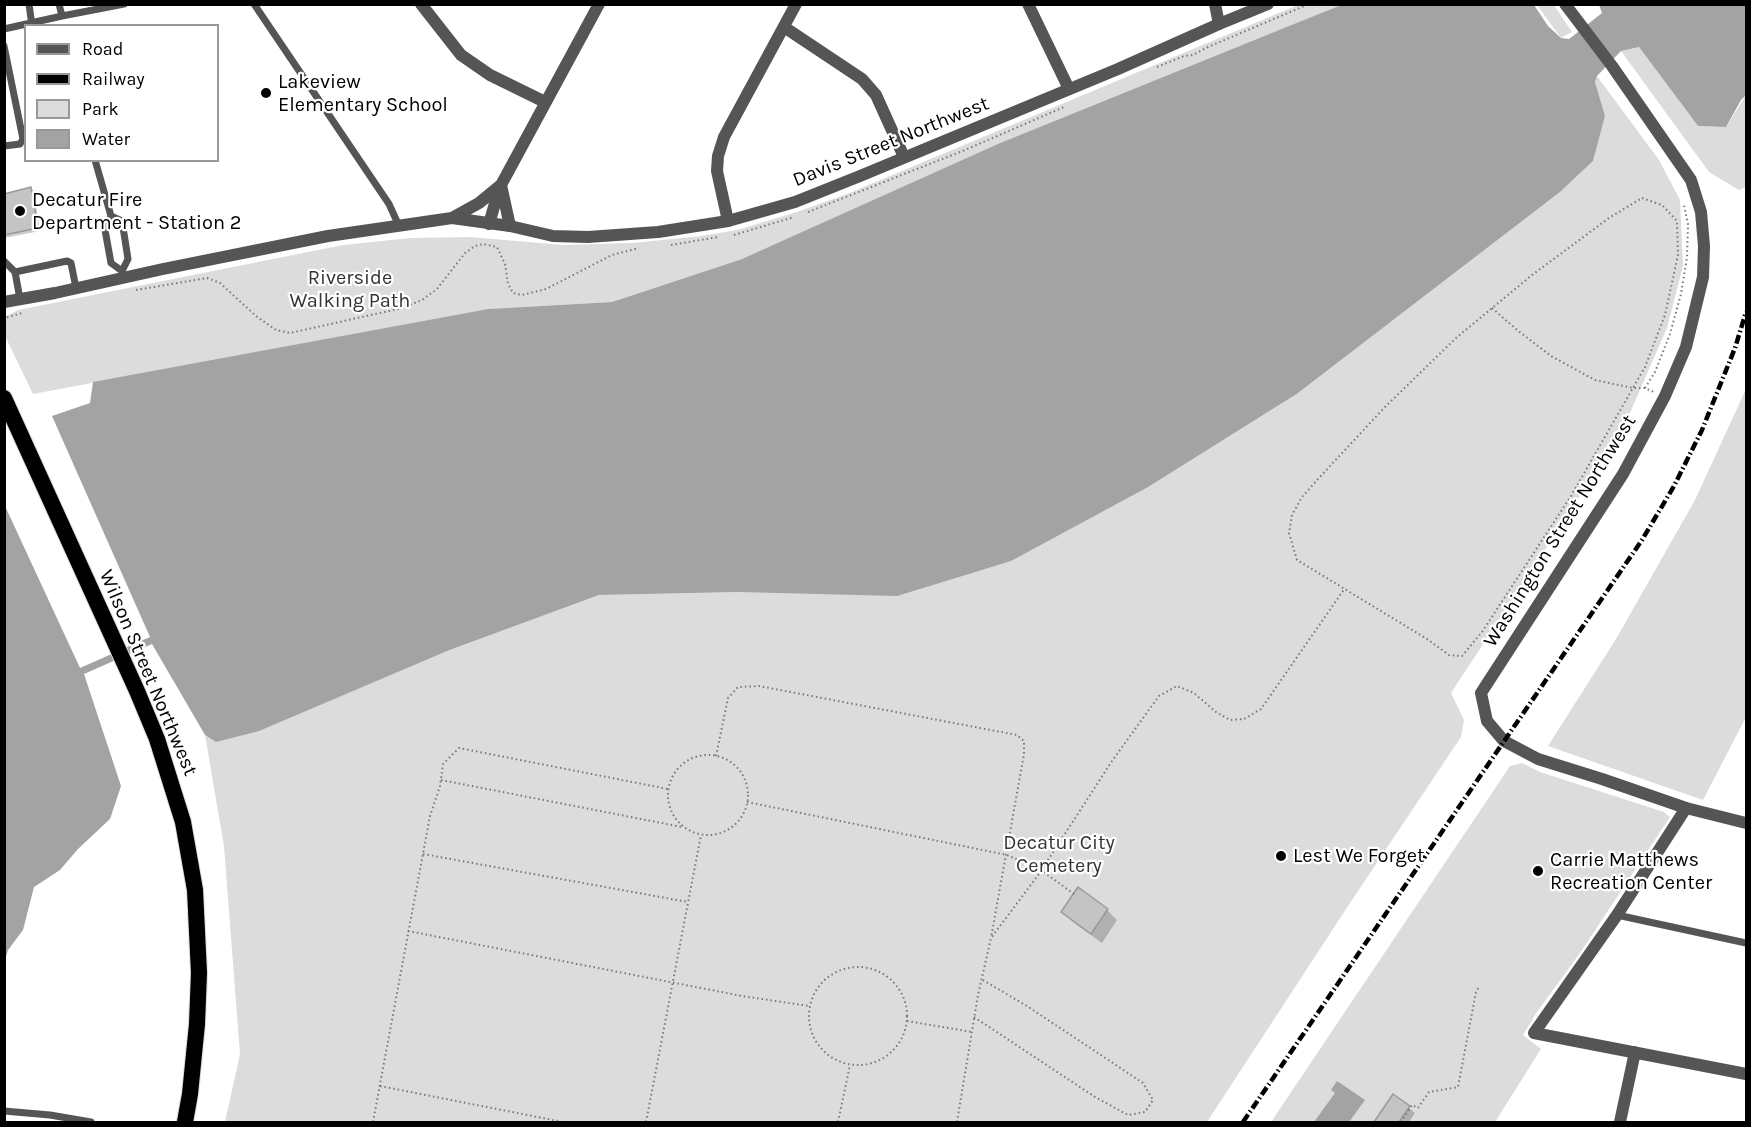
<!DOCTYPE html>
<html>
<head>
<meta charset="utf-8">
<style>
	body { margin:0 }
	#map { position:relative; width:1751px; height:1127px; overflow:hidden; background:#fff; font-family:Karla,sans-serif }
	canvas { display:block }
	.frame { position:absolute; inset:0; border:6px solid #000; pointer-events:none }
	.legend { position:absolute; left:24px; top:24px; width:195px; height:138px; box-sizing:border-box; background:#fff; border:2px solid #999; margin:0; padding:8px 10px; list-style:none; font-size:18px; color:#000 }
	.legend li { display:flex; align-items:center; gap:12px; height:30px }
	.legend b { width:30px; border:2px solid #999 }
</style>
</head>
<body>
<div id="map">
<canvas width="1751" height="1127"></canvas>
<div class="frame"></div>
<ul class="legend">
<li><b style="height:8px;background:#555"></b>Road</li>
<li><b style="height:8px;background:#000"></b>Railway</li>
<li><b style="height:16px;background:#dcdcdc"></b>Park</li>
<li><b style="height:16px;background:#a3a3a3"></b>Water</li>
</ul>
</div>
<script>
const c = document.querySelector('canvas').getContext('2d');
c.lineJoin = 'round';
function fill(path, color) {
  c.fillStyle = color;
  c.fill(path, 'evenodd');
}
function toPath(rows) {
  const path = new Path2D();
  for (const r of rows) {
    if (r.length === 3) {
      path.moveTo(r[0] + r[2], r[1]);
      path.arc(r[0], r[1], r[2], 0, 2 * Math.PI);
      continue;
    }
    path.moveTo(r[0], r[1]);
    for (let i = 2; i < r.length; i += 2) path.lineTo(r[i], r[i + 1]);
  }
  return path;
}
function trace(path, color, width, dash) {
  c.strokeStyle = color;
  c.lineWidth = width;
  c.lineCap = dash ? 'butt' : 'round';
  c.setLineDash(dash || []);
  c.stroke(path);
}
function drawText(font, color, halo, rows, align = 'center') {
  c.font = font + ' Karla,sans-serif';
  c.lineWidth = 4.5;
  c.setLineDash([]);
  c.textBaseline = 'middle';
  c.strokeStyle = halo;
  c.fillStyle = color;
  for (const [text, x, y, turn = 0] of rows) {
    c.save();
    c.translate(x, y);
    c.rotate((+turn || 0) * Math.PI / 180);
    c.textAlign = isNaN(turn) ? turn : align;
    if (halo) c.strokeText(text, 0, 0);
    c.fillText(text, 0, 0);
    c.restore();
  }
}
fill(toPath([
	[1298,5,1340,5,742,259,612,302,488,309,33,394,5,336,5,317,18,310,343,245,411,238,470,237,563,245,633,243,701,236,737,230,797,212,847,194],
	[1537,5,1554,5,1572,32,1561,38],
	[1639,47,1698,126,1726,127,1746,95,1746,187,1739,190,1709,172,1621,51],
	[1597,76,1659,160,1680,200,1683,266,1667,328,1629,415,1575,504,1451,693,1464,720,1461,737,1348,906,1207,1122,225,1122,240,1054,224,846,205,735,216,742,447,651,599,595,739,592,1298,393,1560,192,1593,161,1605,116,1595,82],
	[1746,389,1746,717,1703,800,1548,746,1616,639,1695,500],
	[1522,763,1540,772,1664,812,1670,817,1580,953,1537,1012,1523,1035,1541,1049,1495,1122,1271,1122,1510,766]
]), '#dcdcdc');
fill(toPath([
	[1341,5,1534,5,1548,26,1561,38,1569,39,1602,13,1599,5,1746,5,1746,95,1741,100,1726,127,1698,126,1639,47,1621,51,1597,76,1595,82,1605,116,1593,161,1560,192,1298,393,1148,487,1011,561,897,596,739,592,599,595,447,651,259,731,216,742,205,735,152,644,84,674,121,786,110,819,78,849,60,870,34,887,23,930,8,950,5,960,5,506,80,668,150,637,52,416,90,403,93,382,488,309,612,302,742,259,998,144],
	[1337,1081,1365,1100,1349,1122,1314,1122,1335,1093,1331,1090]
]), '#a3a3a3');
fill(toPath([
	[31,188,34,191,40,231,4,238,4,195],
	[1107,910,1117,920,1102,943,1073,922,1063,912],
	[1394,1096,1415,1113,1409,1122,1376,1122]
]), '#0003');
const building = toPath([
	[31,187,38,228,4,235,4,194,31,187],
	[1078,887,1108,909,1091,934,1061,912,1078,887],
	[1393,1094,1410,1106,1399,1122,1374,1122,1393,1094]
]);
fill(building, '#c4c4c4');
trace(building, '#999', 1.5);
const trunk = toPath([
	[4,398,137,691,157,739,183,822,195,890,199,973,197,1024,190,1094,185,1122]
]);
trace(trunk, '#dbdbdb', 18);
trace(toPath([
	[1157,67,1184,56,1193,55,1208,47,1309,4],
	[1642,198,1662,205,1677,221,1678,255,1665,315,1645,367,1571,496,1482,632,1462,656,1449,655,1427,639,1297,560,1289,533,1292,515,1302,497,1318,479,1384,408,1456,338,1532,275,1609,218,1642,198],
	[808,212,965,150,1064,107],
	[734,235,794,217],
	[671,245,719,237],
	[136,290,207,278,220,283,256,316,276,330,290,333,402,308,422,300,437,289,465,253,475,246,483,244,497,247,505,264,508,284,513,293,522,295,546,289,612,255,639,248],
	[1492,308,1517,330,1551,356,1595,380,1633,388,1645,388,1654,392],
	[4,321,8,317,22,313],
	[1645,388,1655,372,1670,334,1681,294,1687,257,1688,224,1684,205],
	[708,795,40],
	[716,756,728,698,738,687,759,686,1017,735,1024,741,1024,754,991,938],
	[441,780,682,827],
	[747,802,1007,855,1041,870,1074,894],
	[423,854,688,902],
	[408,931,742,996,809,1006],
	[858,1016,49],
	[974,1017,1095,1097,1128,1115,1145,1112,1153,1100,1143,1083,1027,1006,981,979],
	[907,1021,972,1032],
	[380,1086,563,1122],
	[373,1122,430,816,440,786,443,764,459,748,668,789],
	[646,1122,701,835],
	[838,1122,850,1065],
	[957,1122,978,995,991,938,1039,874,1112,761,1159,696,1177,686,1194,693,1216,712,1230,720,1244,719,1261,709,1345,588],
	[1401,1122,1412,1105,1418,1108,1429,1092,1458,1087,1476,992,1479,987]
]), '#777', 2, [1.5, 3]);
trace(toPath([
	[29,4,32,26],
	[59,4,62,16],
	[254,4,389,204,399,226],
	[4,29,62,16,124,4],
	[4,46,23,139,20,144,4,146],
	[95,160,111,216,105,230,111,263,122,271,124,278],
	[111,216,122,221,128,259,122,271],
	[4,261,15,272],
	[20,299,15,272,67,261,71,263,76,288],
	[1617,915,1746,943],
	[4,1111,50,1115,91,1122]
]), '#555', 7);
trace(toPath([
	[421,4,461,55,490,75,545,102],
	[1028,4,1069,89],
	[1215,4,1219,24],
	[784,27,862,79,876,95,904,157],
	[501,185,510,226],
	[728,221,717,171,718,156,724,137,796,4],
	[489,224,500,186],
	[1686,808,1617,915,1534,1033,1746,1074],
	[1620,1122,1635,1052]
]), '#555', 12);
trace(toPath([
	[1565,4,1612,66,1691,180,1701,212,1704,246,1703,277,1686,347,1665,396,1623,474,1481,693,1487,721,1504,741,1538,759,1602,779,1686,808,1746,823],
	[452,218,479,203,501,185,599,4],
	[4,302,55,293,163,269,328,236,452,218,510,226,553,236,588,237,658,232,728,221,795,202,860,176,1118,69,1219,24,1268,4]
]), '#555', 12);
trace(trunk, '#000', 16);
trace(toPath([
	[1243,1122,1642,540,1674,486,1702,430,1735,348,1746,312]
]), '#000', 4.5, [9, 3, 1.5, 3]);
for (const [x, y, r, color] of [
	[266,93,6,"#000"],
	[20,211,6,"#000"],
	[1281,856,6,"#000"],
	[1538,871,6,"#000"]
]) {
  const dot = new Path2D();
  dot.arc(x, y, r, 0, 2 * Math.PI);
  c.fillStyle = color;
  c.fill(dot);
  trace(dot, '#fff', 2);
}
drawText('20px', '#000', '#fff', [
	["Lakeview",278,82],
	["Elementary School",278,105],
	["Decatur Fire",32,200],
	["Department - Station 2",32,223],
	["Lest We Forget",1293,856],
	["Carrie Matthews",1550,860],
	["Recreation Center",1550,883]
], 'left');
drawText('20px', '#000', '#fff', [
	["Davis Street Northwest",891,142,-22],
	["Washington Street Northwest",1560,531,-58],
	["Wilson Street Northwest",148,673,67]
]);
drawText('20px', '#333', '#fff', [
	["Riverside",350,278],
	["Walking Path",350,301],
	["Decatur City",1059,843],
	["Cemetery",1059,866]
]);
</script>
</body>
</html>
